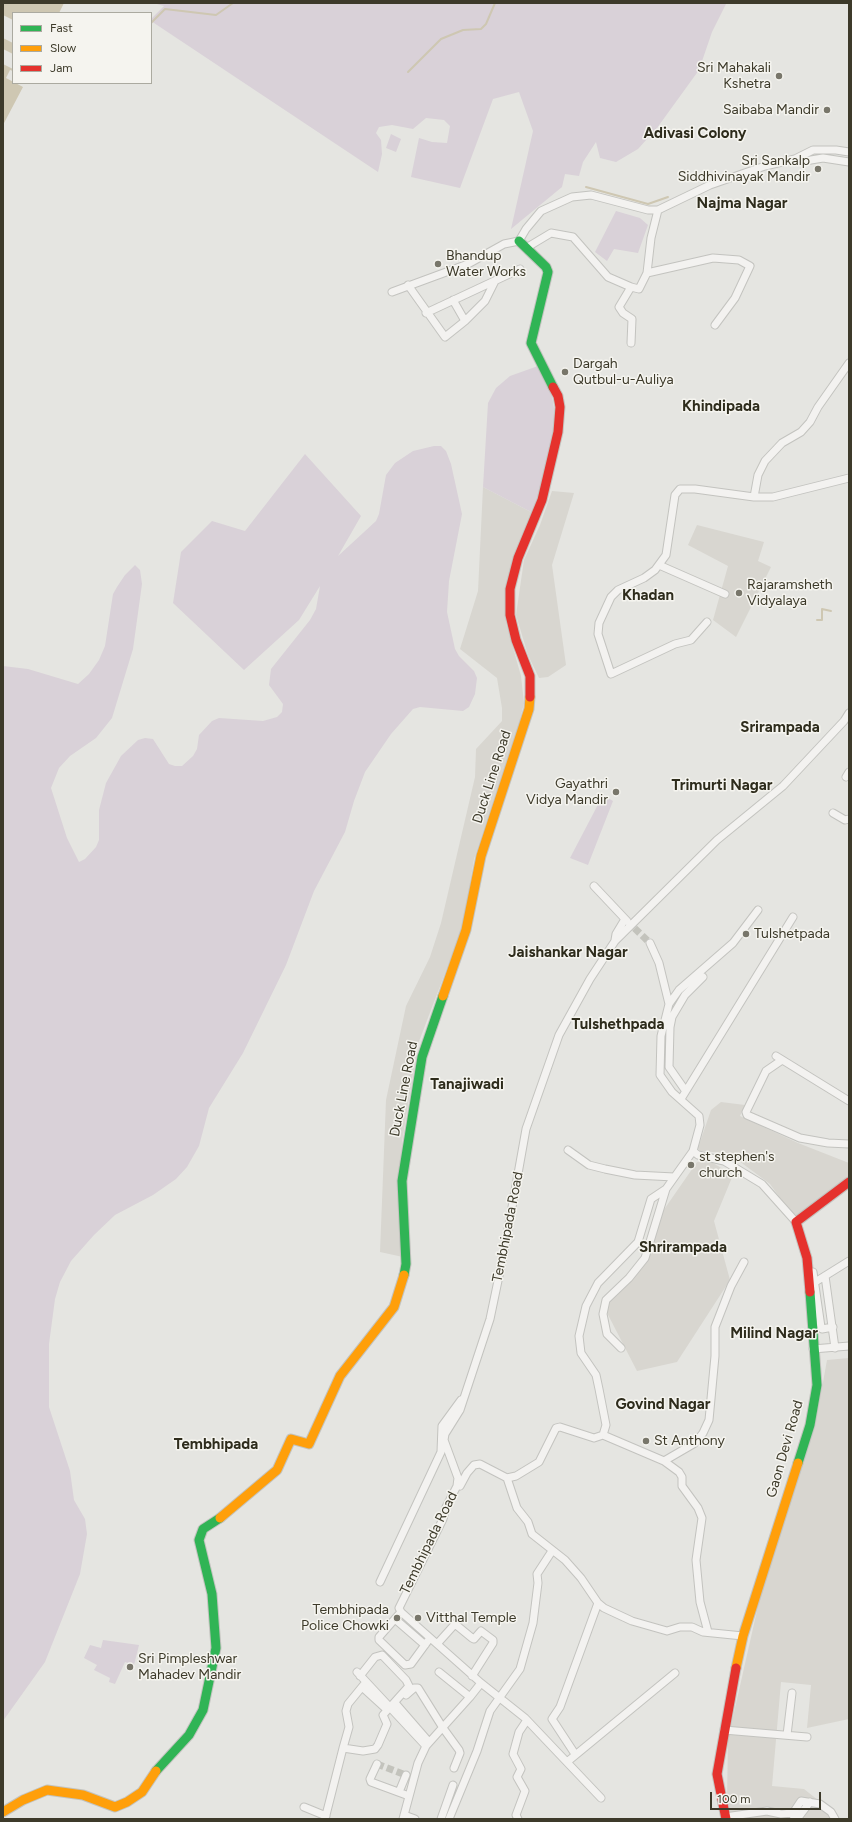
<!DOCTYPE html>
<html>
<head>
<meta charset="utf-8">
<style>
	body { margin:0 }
	#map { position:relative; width:852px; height:1822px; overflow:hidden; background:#e5e5e1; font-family:Figtree,sans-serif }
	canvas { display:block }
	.frame { position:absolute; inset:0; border:4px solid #3d3a2a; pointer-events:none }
	.legend { position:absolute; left:12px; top:12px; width:140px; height:72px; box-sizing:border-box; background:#f5f4ef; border:1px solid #abaaa0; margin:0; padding:5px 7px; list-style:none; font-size:12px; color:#3d3a2a }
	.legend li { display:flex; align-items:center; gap:8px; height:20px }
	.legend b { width:20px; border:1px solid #abaaa0 }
	.scale { position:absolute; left:710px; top:1792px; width:111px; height:18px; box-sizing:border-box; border:2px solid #3d3a2a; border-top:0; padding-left:5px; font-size:12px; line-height:14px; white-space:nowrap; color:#3d3a2a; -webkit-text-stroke:3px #f5f4ef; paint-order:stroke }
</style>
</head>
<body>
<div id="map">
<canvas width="852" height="1822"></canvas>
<div class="frame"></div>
<ul class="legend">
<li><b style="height:5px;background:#30b455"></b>Fast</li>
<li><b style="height:5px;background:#ff9f0a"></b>Slow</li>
<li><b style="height:5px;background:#e5322d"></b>Jam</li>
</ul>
<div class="scale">100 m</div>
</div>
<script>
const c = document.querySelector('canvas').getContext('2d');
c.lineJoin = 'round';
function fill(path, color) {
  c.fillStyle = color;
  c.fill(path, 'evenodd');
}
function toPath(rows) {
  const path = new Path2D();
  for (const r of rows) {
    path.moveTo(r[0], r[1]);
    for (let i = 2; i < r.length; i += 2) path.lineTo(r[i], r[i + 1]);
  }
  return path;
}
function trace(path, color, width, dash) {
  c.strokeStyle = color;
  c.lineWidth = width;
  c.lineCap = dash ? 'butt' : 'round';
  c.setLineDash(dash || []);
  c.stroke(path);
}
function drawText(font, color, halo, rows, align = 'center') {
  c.font = font + ' Figtree,sans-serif';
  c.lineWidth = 3;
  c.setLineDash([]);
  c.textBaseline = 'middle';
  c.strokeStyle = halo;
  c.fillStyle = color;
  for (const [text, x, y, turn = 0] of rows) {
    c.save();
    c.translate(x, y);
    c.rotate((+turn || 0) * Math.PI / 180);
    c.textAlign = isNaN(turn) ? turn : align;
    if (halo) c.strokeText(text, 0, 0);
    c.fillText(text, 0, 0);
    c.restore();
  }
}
fill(toPath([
	[483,487,535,514,505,602,506,623,521,676,524,703,518,728,474,859,463,926,418,1044,402,1142,400,1207,403,1257,380,1252,386,1100,406,1006,430,957,441,923,475,777,476,749,502,721,502,708,497,678,460,649,478,591],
	[552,491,574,493,552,565,566,665,548,677,539,678,528,655,516,615,524,560,540,525],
	[697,525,764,542,758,561,771,567,736,637,713,620,728,566,688,545],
	[721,1102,745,1105,740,1116,798,1143,849,1163,849,1180,796,1215,790,1212,770,1184,735,1158,726,1153,700,1151,698,1148,711,1110],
	[697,1162,713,1163,733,1175,714,1221,730,1280,677,1362,637,1371,604,1307,643,1265,663,1211],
	[849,1358,849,1719,807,1728,811,1685,781,1682,772,1786,804,1789,837,1815,838,1819,732,1819,727,1800,728,1739,761,1593,815,1427,827,1360]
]), '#d8d6d0');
fill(toPath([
	[153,3,730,3,726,4,712,32,699,70,657,128,638,149,616,162,600,158,596,142,583,162,579,176,565,174,562,187,511,229,533,131,519,92,493,99,460,188,411,177,419,138,432,142,447,143,450,126,444,120,426,118,413,129,392,125,379,127,376,133,381,140,382,154,378,172,151,21,151,19,164,6],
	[391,134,401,139,396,152,386,148],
	[616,211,640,218,648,225,638,253,614,249,607,261,595,252],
	[538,366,552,396,555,414,553,436,535,514,483,487,488,403,496,388,510,376],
	[434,446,441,446,446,451,451,464,462,514,449,581,447,612,455,649,459,656,474,671,477,678,475,694,469,707,463,711,420,707,413,709,391,734,365,772,354,801,345,832,314,891,286,965,243,1053,209,1108,199,1146,187,1167,176,1179,153,1195,115,1215,94,1235,71,1261,60,1282,55,1299,49,1344,49,1407,70,1471,74,1500,85,1519,87,1534,80,1574,45,1662,3,1721,3,666,28,669,78,684,89,674,99,660,105,646,113,594,117,587,125,575,135,565,140,570,142,584,133,649,112,718,96,738,70,756,59,768,51,788,67,838,79,862,85,859,96,847,99,840,99,810,106,783,121,756,138,740,145,738,153,739,169,764,175,766,182,766,193,756,197,749,199,735,212,721,219,718,263,721,277,717,282,712,283,704,269,685,271,669,310,620,316,609,320,586,299,620,244,670,173,603,181,552,212,521,245,531,305,454,361,516,338,556,376,521,379,514,386,475,395,463,413,451],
	[603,795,613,801,588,865,570,858],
	[103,1640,139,1645,134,1665,125,1662,115,1684,109,1682,110,1678,94,1670,97,1665,84,1658,90,1645,101,1648]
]), '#d9d1d8');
fill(toPath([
	[3,3,64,3,59,13,13,13,13,20,3,15],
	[3,38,13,43,13,54,3,49],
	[3,64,13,69,13,71,10,70,6,78,23,87,3,125]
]), '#cec7b2');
trace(toPath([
	[151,23,165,9,216,15,233,3],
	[408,72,441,39,463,30,481,29,486,24,495,3],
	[586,187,648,204,668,197],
	[817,620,822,620,822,609,831,611]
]), '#cec7b2', 2);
trace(toPath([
	[627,921,650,943],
	[377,1764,403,1774]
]), '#c3c3bc', 7, [7, 3.5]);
const street = toPath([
	[795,159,813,150,836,150,849,152],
	[526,248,551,233,573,237,608,277,631,287,639,289,647,273,651,238,658,210],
	[647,273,713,258,739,260,750,266,735,298,715,325],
	[408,285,445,337,465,321,485,301,495,281],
	[631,287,619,307,623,313,632,319,631,343],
	[392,292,468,264,504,244,519,241,526,229,541,211,572,197,591,195,648,210,658,210,710,185,765,166,795,159,805,161,823,158,849,162],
	[453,300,465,321],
	[426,313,520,269],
	[754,497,758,475,765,461,782,443,801,432,810,422,818,407,849,363],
	[659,565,725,594],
	[707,622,691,640,675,644,611,674,598,634,599,623,611,597,618,590,644,578,655,570,666,555,675,495,680,489,695,489,754,497,773,497,849,478],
	[846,777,849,772],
	[833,813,845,820,849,819],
	[594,886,627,921],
	[615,940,616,934,625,919],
	[669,1004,679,990,733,943,758,910],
	[776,1056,849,1101],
	[782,1060,766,1071,746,1112,747,1115,800,1138,828,1143,849,1144],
	[685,1090,669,1067,670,1027,672,1017,685,995,703,977],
	[681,1099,793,917],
	[568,1150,589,1165,605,1169,635,1175,674,1177],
	[693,1151,698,1155,724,1161,762,1184,796,1222],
	[813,1272,821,1327,822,1329,833,1327],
	[825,1276,835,1348],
	[812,1284,849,1261],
	[621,1348,607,1334,603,1314,606,1300,629,1278,645,1258,666,1189],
	[813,1349,849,1346],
	[603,1435,606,1425,599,1389,596,1375,581,1353,579,1336,586,1306,598,1283,638,1242,651,1199,666,1189,693,1151,700,1125,699,1116,672,1092,660,1075,661,1036,669,1004,659,963,650,943],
	[603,1435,664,1461,695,1443,703,1433,709,1420,715,1356,715,1327,731,1286,744,1262],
	[664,1461,679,1472,682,1477,682,1486,698,1508,702,1518,696,1560,700,1602,708,1632],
	[507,1478,516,1476,539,1462,556,1428,560,1427,594,1438,603,1435],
	[460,1486,467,1473,474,1465,480,1464,507,1478,517,1508,528,1522,532,1534,565,1560,581,1578,598,1603,604,1608,632,1621,667,1631,680,1627,692,1627,703,1632,743,1636],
	[380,1582,441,1452,442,1426,461,1400],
	[401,1612,379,1637,379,1640,405,1665,411,1664,430,1638],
	[395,1619,425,1645],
	[437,1644,455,1624,472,1638,474,1639,481,1631,493,1640,493,1643,472,1676],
	[357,1672,426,1746],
	[439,1672,470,1697],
	[360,1676,375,1657,382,1655,406,1680,409,1686,383,1715,387,1724,378,1745,375,1749,363,1751,343,1748,349,1727,346,1711,348,1704,366,1682],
	[481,1683,525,1718,601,1798],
	[362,1687,385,1708],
	[406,1695,414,1688,418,1688,443,1728,459,1750,460,1753,454,1768],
	[396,1704,429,1742],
	[724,1730,807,1737],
	[787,1735,792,1693],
	[575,1754,552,1719,560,1707,598,1603],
	[567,1762,675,1673],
	[377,1764,370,1779,371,1782,409,1796],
	[399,1792,406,1775],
	[304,1807,326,1816],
	[404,1815,415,1819],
	[725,1817,767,1811,781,1814,793,1813],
	[325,1819,343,1748],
	[403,1819,418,1763,426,1746,470,1697,481,1683,401,1612,399,1608,443,1519,446,1507,457,1486,458,1478,444,1440,445,1434,460,1410,490,1319,504,1252,526,1129,559,1035,590,979,615,941,717,840,783,786,844,721,849,713],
	[441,1819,453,1785],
	[449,1819,477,1751,490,1711,520,1669,533,1623,538,1583,537,1574,552,1551],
	[518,1819,516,1815,525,1791,517,1777,521,1769,513,1754,519,1732,527,1720],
	[794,1819,793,1813,801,1801,820,1804,831,1812,835,1819],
	[797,1819,810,1802]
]);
const fast = toPath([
	[519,241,546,267,548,272,531,343,553,387],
	[404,1275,406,1264,402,1181,422,1057,443,996],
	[798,1463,810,1425,817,1385,810,1292],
	[156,1771,189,1735,203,1710,216,1648,212,1594,199,1540,203,1529,220,1518]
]);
const slow = toPath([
	[443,996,466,930,481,856,529,709,530,697],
	[220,1518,277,1470,291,1439,309,1444,340,1376,394,1307,404,1275],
	[736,1668,743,1636,798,1463],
	[3,1812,23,1800,47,1790,83,1795,115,1807,127,1802,142,1792,156,1771]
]);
const jam = toPath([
	[530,697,530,676,516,640,510,615,510,589,518,558,542,500,558,432,560,407,558,396,553,387],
	[810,1292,807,1258,796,1222,849,1182],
	[726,1819,717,1774,736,1668]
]);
trace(street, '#c3c3bf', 9);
trace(fast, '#c3c3bf', 11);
trace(slow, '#c3c3bf', 11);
trace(jam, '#c3c3bf', 11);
trace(street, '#f3f2f0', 7);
trace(fast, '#30b455', 9);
trace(slow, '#ff9f0a', 9);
trace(jam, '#e5322d', 9);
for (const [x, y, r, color] of [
	[779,76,4,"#78766a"],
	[827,110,4,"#78766a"],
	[818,169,4,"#78766a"],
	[438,264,4,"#78766a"],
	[565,372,4,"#78766a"],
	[739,593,4,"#78766a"],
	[616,792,4,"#78766a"],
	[746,934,4,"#78766a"],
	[691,1165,4,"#78766a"],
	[646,1441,4,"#78766a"],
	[397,1618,4,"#78766a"],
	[418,1618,4,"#78766a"],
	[130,1667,4,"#78766a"]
]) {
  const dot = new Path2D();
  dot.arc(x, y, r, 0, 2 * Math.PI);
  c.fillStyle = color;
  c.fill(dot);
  trace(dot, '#f5f4ef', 1.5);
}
drawText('14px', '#3d3a2a', '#f5f4ef', [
	["Sri Mahakali",771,68,"right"],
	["Kshetra",771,84,"right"],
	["Saibaba Mandir",819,110,"right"],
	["Sri Sankalp",810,161,"right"],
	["Siddhivinayak Mandir",810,177,"right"],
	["Bhandup",446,256],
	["Water Works",446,272],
	["Dargah",573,364],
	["Qutbul-u-Auliya",573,380],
	["Rajaramsheth",747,585],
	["Vidyalaya",747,601],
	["Gayathri",608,784,"right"],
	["Vidya Mandir",608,800,"right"],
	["Tulshetpada",754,934],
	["st stephen's",699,1157],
	["church",699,1173],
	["St Anthony",654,1441],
	["Tembhipada",389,1610,"right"],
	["Police Chowki",389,1626,"right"],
	["Vitthal Temple",426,1618],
	["Sri Pimpleshwar",138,1659],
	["Mahadev Mandir",138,1675]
], 'left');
drawText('14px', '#3d3a2a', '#f5f4ef', [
	["Duck Line Road",492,777,-72],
	["Duck Line Road",404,1089,-79],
	["Tembhipada Road",508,1227,-79],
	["Gaon Devi Road",785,1449,-74],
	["Tembhipada Road",429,1543,-64]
]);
drawText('bold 15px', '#2e2c1c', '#f5f4ef', [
	["Adivasi Colony",695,134],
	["Najma Nagar",742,204],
	["Khindipada",721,407],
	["Khadan",648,596],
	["Srirampada",780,728],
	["Trimurti Nagar",722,786],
	["Jaishankar Nagar",568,953],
	["Tulshethpada",618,1025],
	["Tanajiwadi",467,1085],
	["Shrirampada",683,1248],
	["Milind Nagar",774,1334],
	["Govind Nagar",663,1405],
	["Tembhipada",216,1445]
]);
</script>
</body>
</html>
